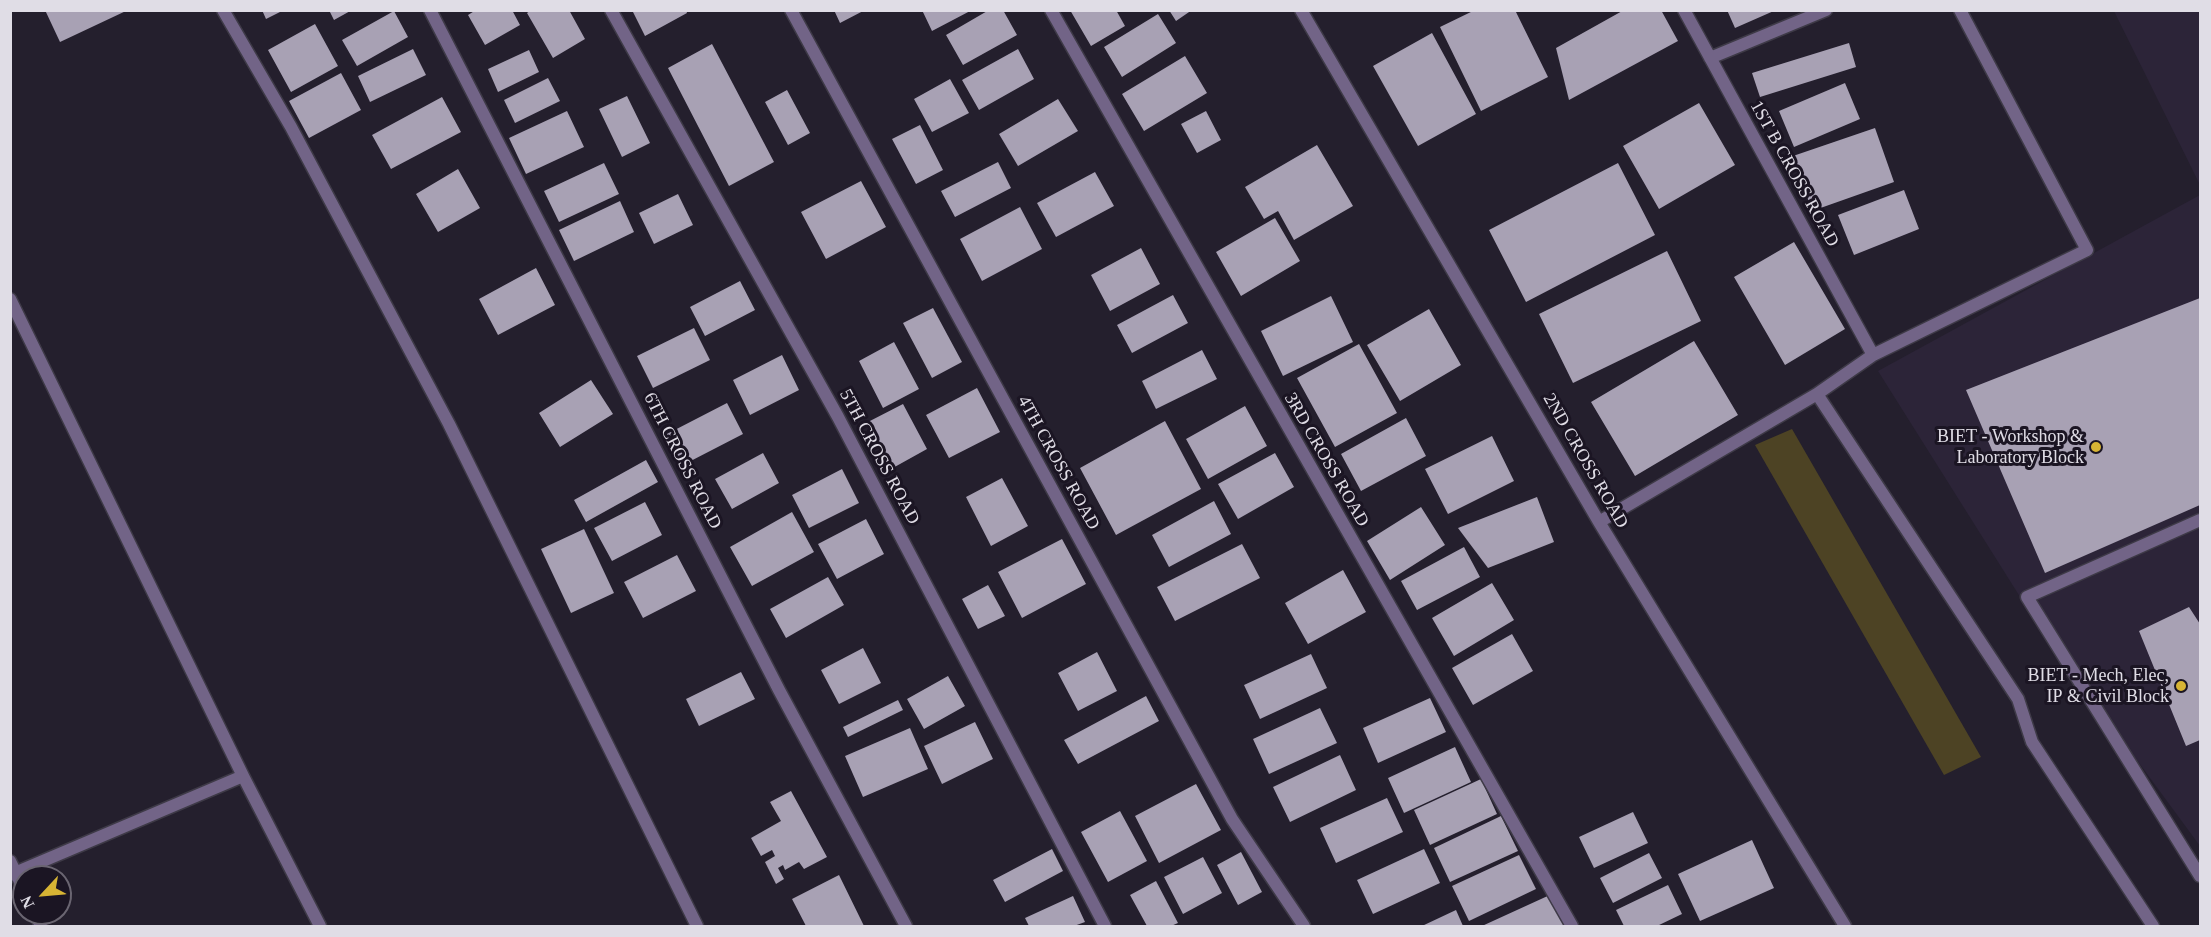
<!DOCTYPE html>
<html>
<head>
<meta charset="utf-8">
<style>
	body { margin:0 }
	#map { position:relative; width:2211px; height:937px; overflow:hidden; background:#241f2d; font-family:Georgia,serif }
	canvas { display:block }
	.frame { position:absolute; inset:0; border:12px solid #e0dde6; pointer-events:none }
	.north { position:absolute; left:12px; top:865px; width:60px; height:60px; box-sizing:border-box; background:#1b1523; border:2px solid #6a6571; border-radius:50%; rotate:244deg; font-size:16px; font-weight:700; line-height:24px; text-align:center; color:#e0dde6 }
	.north::after { content:''; display:block; margin:auto; width:21px; height:27px; background:#d7b434; clip-path:polygon(50% 0,100% 100%,50% 72%,0 100%) }
</style>
</head>
<body>
<div id="map">
<canvas width="2211" height="937"></canvas>
<div class="frame"></div>
<div class="north">N</div>
</div>
<script>
const c = document.querySelector('canvas').getContext('2d');
c.lineJoin = 'round';
function fill(path, color) {
  c.fillStyle = color;
  c.fill(path, 'evenodd');
}
function toPath(rows) {
  const path = new Path2D();
  for (const r of rows) {
    path.moveTo(r[0], r[1]);
    for (let i = 2; i < r.length; i += 2) path.lineTo(r[i], r[i + 1]);
  }
  return path;
}
function trace(path, color, width, dash) {
  c.strokeStyle = color;
  c.lineWidth = width;
  c.lineCap = dash ? 'butt' : 'round';
  c.setLineDash(dash || []);
  c.stroke(path);
}
function drawText(font, color, halo, rows, align = 'center') {
  c.font = font + ' Georgia,serif';
  c.lineWidth = 6;
  c.setLineDash([]);
  c.textBaseline = 'middle';
  c.strokeStyle = halo;
  c.fillStyle = color;
  for (const [text, x, y, turn = 0] of rows) {
    c.save();
    c.translate(x, y);
    c.rotate((+turn || 0) * Math.PI / 180);
    c.textAlign = isNaN(turn) ? turn : align;
    if (halo) c.strokeText(text, 0, 0);
    c.fillText(text, 0, 0);
    c.restore();
  }
}
fill(toPath([
	[2114,11,2200,11,2200,185],
	[2200,195,2200,846,2039,627,1878,371]
]), '#2c2438');
fill(toPath([
	[1792,429,1981,757,1944,775,1755,445]
]), '#4d4324');
fill(toPath([
	[45,10,128,10,60,42],
	[262,10,284,10,266,19],
	[329,10,352,10,334,20],
	[476,10,512,10,520,25,485,45,468,15],
	[531,10,569,10,585,39,553,58,527,13],
	[632,10,686,10,687,13,645,36],
	[834,10,865,10,840,23],
	[922,10,972,10,932,31],
	[989,10,1003,10,1017,35,963,65,946,35],
	[1070,10,1116,10,1125,26,1091,46],
	[1169,10,1192,10,1176,21],
	[1475,10,1515,10,1548,77,1481,111,1440,27],
	[1624,10,1661,10,1678,41,1569,100,1556,48],
	[1727,10,1776,10,1735,28],
	[394,11,408,37,357,66,342,40],
	[1158,14,1176,43,1122,77,1104,47],
	[315,24,338,66,291,92,268,50],
	[1432,33,1476,114,1418,146,1373,66],
	[1849,43,1856,67,1760,97,1752,73],
	[712,44,774,162,729,186,668,68],
	[413,49,426,75,370,102,358,76],
	[1018,49,1034,79,979,110,962,80],
	[529,50,539,72,498,92,488,69],
	[1185,56,1207,93,1144,131,1122,94],
	[341,73,361,110,309,138,289,101],
	[548,78,560,101,515,123,504,100],
	[950,79,969,113,932,132,914,99],
	[1845,83,1860,119,1794,147,1779,111],
	[787,90,810,133,788,145,765,102],
	[627,96,650,143,622,157,599,109],
	[442,97,461,132,391,169,372,135],
	[1058,99,1078,131,1018,166,999,134],
	[1699,103,1735,165,1659,209,1623,146],
	[567,111,584,147,526,174,509,138],
	[1206,111,1221,140,1197,153,1181,124],
	[920,125,943,170,916,184,892,139],
	[1875,128,1894,182,1812,211,1793,156],
	[1317,145,1353,206,1294,240,1278,211,1264,219,1245,187],
	[998,162,1011,188,955,217,941,191],
	[604,163,619,194,559,222,544,191],
	[1618,163,1655,235,1526,302,1489,230],
	[458,169,480,208,438,232,416,194],
	[1095,172,1114,206,1056,237,1037,203],
	[861,181,886,227,826,259,801,212],
	[1904,190,1919,229,1854,255,1838,215],
	[678,194,693,225,654,244,639,213],
	[620,201,634,232,574,261,559,230],
	[1020,207,1042,249,982,281,960,239],
	[1275,218,1300,261,1241,296,1216,252],
	[1794,242,1845,329,1785,365,1734,277],
	[1141,248,1160,284,1110,311,1091,275],
	[1667,251,1701,321,1573,383,1539,314],
	[536,268,555,305,498,335,479,299],
	[740,281,755,310,705,336,690,307],
	[1173,295,1188,323,1132,353,1117,325],
	[1331,296,1353,342,1283,376,1261,331],
	[2200,298,2200,505,2045,573,1966,390],
	[933,308,962,362,932,378,903,323],
	[1429,309,1461,365,1400,401,1367,345],
	[694,328,710,360,653,388,637,356],
	[1694,341,1738,415,1635,476,1591,402],
	[894,342,919,389,883,408,859,361],
	[1359,344,1397,413,1335,447,1297,378],
	[1202,350,1217,379,1156,409,1142,381],
	[782,355,799,390,750,415,733,380],
	[591,380,613,414,560,447,539,413],
	[977,388,1000,432,949,458,926,415],
	[727,403,743,434,681,466,665,435],
	[903,404,927,449,891,469,866,423],
	[1245,406,1267,446,1208,479,1186,439],
	[1406,418,1426,456,1361,491,1341,454],
	[1165,421,1201,489,1116,535,1080,468],
	[1492,436,1514,481,1448,514,1425,469],
	[763,453,779,483,732,509,715,479],
	[1275,453,1294,487,1238,519,1218,484],
	[646,460,658,482,586,522,574,500],
	[842,469,859,503,809,528,792,495],
	[1002,478,1028,526,991,546,966,497],
	[1537,497,1554,542,1488,568,1458,528],
	[1214,501,1231,534,1169,567,1152,535],
	[645,502,662,535,612,561,594,528],
	[1421,507,1445,545,1390,580,1367,541],
	[792,512,814,552,752,586,730,547],
	[866,519,884,554,837,579,818,544],
	[584,529,614,593,571,613,541,549],
	[1062,539,1086,584,1022,618,998,572],
	[1242,544,1260,578,1175,621,1157,587],
	[1464,547,1480,577,1417,610,1401,581],
	[677,555,696,591,643,618,624,582],
	[1343,570,1366,612,1308,644,1285,603],
	[828,577,844,605,786,638,770,609],
	[1492,583,1514,620,1454,656,1432,618],
	[988,585,1005,616,978,629,962,599],
	[2189,607,2200,624,2200,740,2186,746,2139,631],
	[1512,634,1533,671,1473,705,1452,668],
	[863,648,881,683,839,704,821,670],
	[1097,652,1117,691,1078,711,1058,673],
	[1311,654,1327,688,1260,719,1244,685],
	[741,672,755,699,699,726,686,699],
	[948,676,965,706,924,729,907,699],
	[1146,696,1159,721,1078,764,1064,740],
	[1430,698,1446,732,1378,763,1363,728],
	[898,700,903,710,848,737,843,727],
	[1320,708,1337,743,1269,774,1253,739],
	[975,722,993,759,942,784,924,746],
	[910,728,928,769,863,797,845,756],
	[1455,747,1471,782,1404,813,1388,778],
	[1340,755,1356,790,1290,822,1273,787],
	[1481,779,1497,814,1430,845,1414,810],
	[1196,784,1221,830,1159,863,1135,816],
	[791,791,827,857,804,869,799,862,785,870,783,865,778,868,784,879,776,884,765,862,775,856,772,850,761,856,751,838,781,821,770,802],
	[1387,798,1403,832,1336,863,1320,828],
	[1120,811,1147,861,1108,882,1081,832],
	[1633,812,1648,843,1594,868,1579,837],
	[1501,816,1518,851,1450,882,1434,848],
	[1752,840,1774,888,1700,921,1678,874],
	[1052,849,1063,871,1005,902,993,880],
	[1424,849,1440,883,1373,914,1357,880],
	[1241,852,1262,892,1238,905,1217,865],
	[1649,853,1662,878,1613,903,1600,878],
	[1519,855,1536,889,1469,921,1452,886],
	[1203,857,1222,893,1183,914,1164,877],
	[839,875,864,926,806,926,792,899],
	[1156,881,1178,923,1171,926,1147,926,1130,895],
	[1668,885,1682,914,1657,926,1624,926,1616,910],
	[1552,894,1567,926,1482,926],
	[1073,896,1085,922,1074,926,1029,926,1025,918],
	[1456,910,1463,926,1422,926]
]), '#a8a1b4');
const minor = toPath([
	[223,10,291,127,449,424,697,926],
	[430,10,779,690,906,926],
	[611,10,838,417,1105,926],
	[791,10,1232,819,1304,926],
	[1051,10,1572,926],
	[1301,10,1599,522,1845,926],
	[1684,10,1873,355],
	[1710,58,1826,10],
	[10,299,243,776],
	[1817,394,1873,355,2087,250,1960,10],
	[2200,520,2027,597,2200,876],
	[1599,522,1817,394,2018,699,2032,742,2153,926],
	[10,861,24,890],
	[10,875,243,776,320,926],
	[35,913,41,926]
]);
trace(minor, '#3e3a47', 15);
trace(minor, '#726487', 12);
for (const [x, y, r, color] of [
	[2096,447,6,"#d7b434"],
	[2181,686,6,"#d7b434"]
]) {
  const dot = new Path2D();
  dot.arc(x, y, r, 0, 2 * Math.PI);
  c.fillStyle = color;
  c.fill(dot);
  trace(dot, '#1b1523', 2);
}
drawText('18px', '#e0dde6', '#1b1523', [
	["1ST B CROSS ROAD",1794,174,61],
	["5TH CROSS ROAD",879,457,62],
	["3RD CROSS ROAD",1326,460,60],
	["6TH CROSS ROAD",682,461,63],
	["2ND CROSS ROAD",1585,461,60],
	["4TH CROSS ROAD",1058,463,61]
]);
drawText('18px', '#e0dde6', '#1b1523', [
	["BIET - Workshop &",2084,437],
	["Laboratory Block",2084,458],
	["BIET - Mech, Elec,",2169,676],
	["IP & Civil Block",2169,697]
], 'right');
</script>
</body>
</html>
